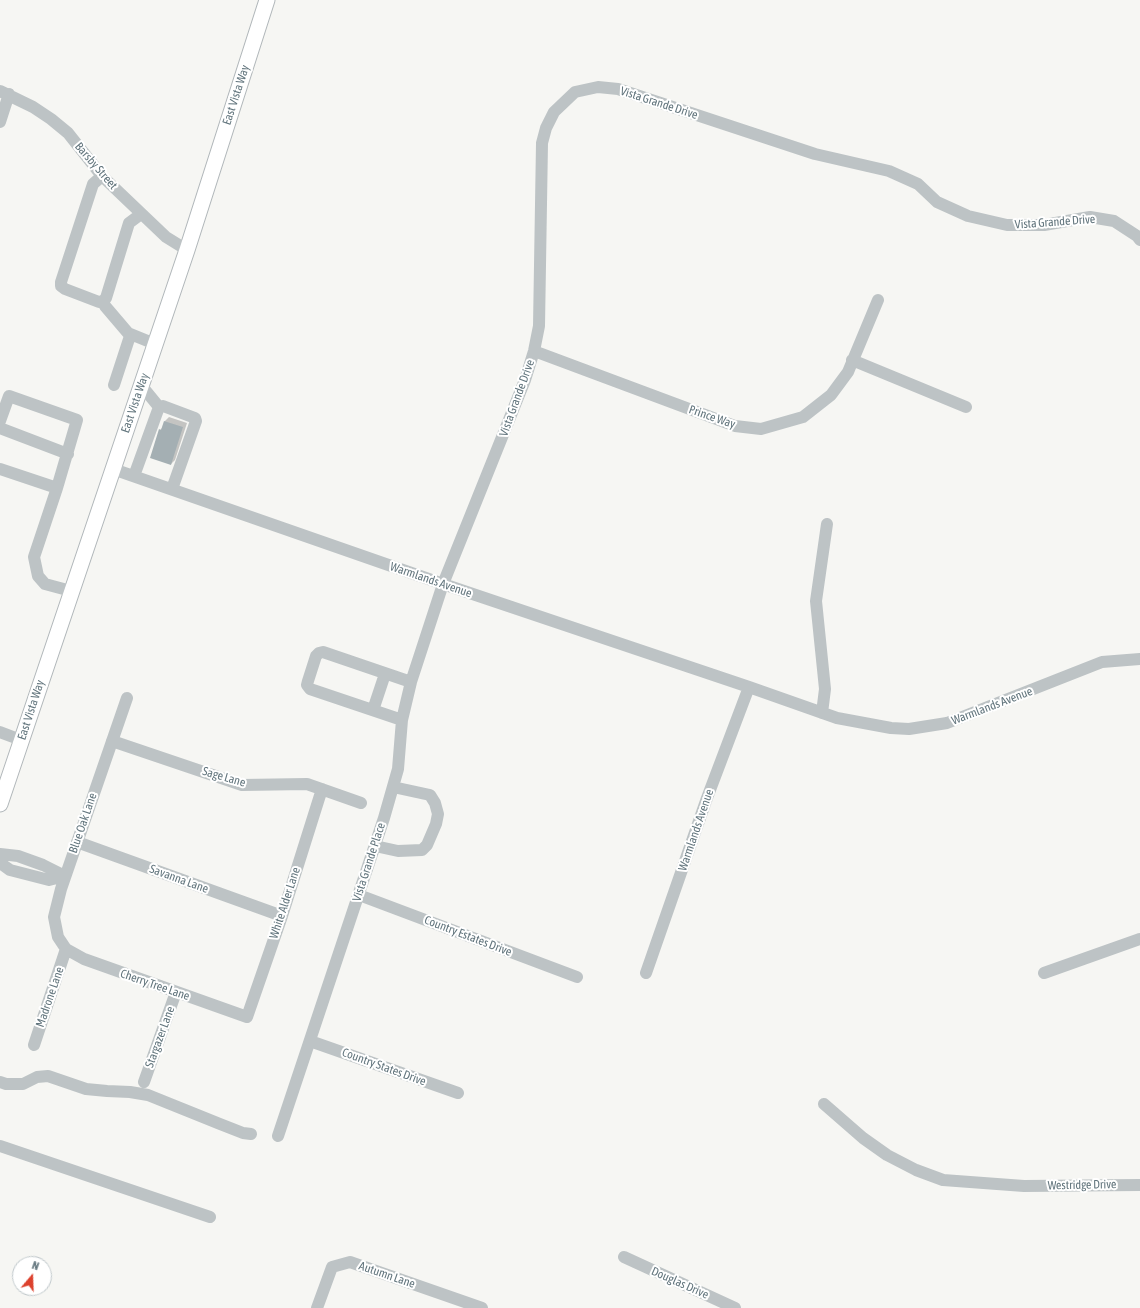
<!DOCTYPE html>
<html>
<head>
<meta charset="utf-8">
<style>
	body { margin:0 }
	#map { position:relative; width:1140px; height:1308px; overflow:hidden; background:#f6f6f3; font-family:"Asap Condensed",sans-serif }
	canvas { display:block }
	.north { position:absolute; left:12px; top:1256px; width:40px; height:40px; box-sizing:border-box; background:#fff; border:1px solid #c0c8cb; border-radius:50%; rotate:19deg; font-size:11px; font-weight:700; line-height:16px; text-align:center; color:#62757d }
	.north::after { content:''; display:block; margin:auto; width:14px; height:18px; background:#dc412d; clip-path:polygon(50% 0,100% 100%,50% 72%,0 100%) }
</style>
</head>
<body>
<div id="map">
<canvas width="1140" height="1308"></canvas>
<div class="north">N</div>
</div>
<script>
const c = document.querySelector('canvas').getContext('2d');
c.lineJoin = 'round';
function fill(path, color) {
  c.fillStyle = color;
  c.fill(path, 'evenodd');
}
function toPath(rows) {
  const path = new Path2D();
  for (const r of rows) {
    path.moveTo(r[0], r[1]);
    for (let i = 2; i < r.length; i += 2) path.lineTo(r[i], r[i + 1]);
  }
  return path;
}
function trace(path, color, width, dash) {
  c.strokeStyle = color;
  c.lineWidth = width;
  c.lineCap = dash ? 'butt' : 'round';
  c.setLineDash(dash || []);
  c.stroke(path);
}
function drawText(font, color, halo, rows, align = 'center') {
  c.font = font + ' "Asap Condensed",sans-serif';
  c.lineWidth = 4;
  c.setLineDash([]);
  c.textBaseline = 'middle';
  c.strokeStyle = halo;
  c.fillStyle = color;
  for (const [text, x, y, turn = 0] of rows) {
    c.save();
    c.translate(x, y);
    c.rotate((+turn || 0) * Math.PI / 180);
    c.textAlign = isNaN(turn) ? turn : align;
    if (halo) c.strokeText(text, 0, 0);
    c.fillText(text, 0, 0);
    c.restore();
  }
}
fill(toPath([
	[169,417,187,423,175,460,171,464,160,430,163,427,165,421]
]), '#0003');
fill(toPath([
	[164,421,183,427,171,465,150,458,159,429,161,430]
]), '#a4afb3');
const major = toPath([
	[0,804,187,250,267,0]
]);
trace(major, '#b1b7ba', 17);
trace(toPath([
	[0,91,33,107,51,119,68,133,102,176,166,237,187,250],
	[0,122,9,94],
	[102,176,93,184,61,282,61,286,65,289,99,302,103,301,106,298,129,223,141,214],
	[103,301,105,306,128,333,155,344],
	[534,351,735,426,761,429,803,417,831,395,848,372,878,300],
	[852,360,966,407],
	[114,385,129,339,132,336],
	[141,385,159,407],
	[159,407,163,406,195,418,196,421,172,489],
	[0,421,9,396,77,420,57,488,34,557,38,576,45,584,71,591],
	[0,428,68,454],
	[0,469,57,488],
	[113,469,443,584,749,687,837,718,891,728,909,729,947,723,1102,662,1140,659],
	[134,476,159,407],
	[127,698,61,889,54,917,58,937,66,949,84,959,247,1017,282,916,322,789],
	[373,710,385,674],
	[822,713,825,689,816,601,827,524],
	[402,720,310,689,307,685,308,681,316,656,319,653,323,652,411,682],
	[0,732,21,740],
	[112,741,242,785,307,784,361,803],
	[77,842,282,916],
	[375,846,398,851,422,850,427,845,436,824,438,814,435,803,430,795,393,787],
	[0,854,18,856,43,865,65,876],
	[0,863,10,870,49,880,65,876],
	[359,895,577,977],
	[646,973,707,798,749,687],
	[1044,973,1140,939],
	[310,1041,458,1093],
	[34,1045,66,949],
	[0,1082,6,1084,23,1084,37,1077,48,1076,86,1089,107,1091,130,1092,148,1095,220,1124,243,1133,251,1134],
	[144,1082,176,992],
	[824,1104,863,1138,887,1155,916,1170,943,1180,1024,1186,1140,1185],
	[278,1136,384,818,398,769,402,720,411,682,443,584,525,380,534,351,539,326,542,143,546,128,554,112,575,92,598,87,618,89,815,154,889,171,918,184,937,202,968,216,1007,225,1044,225,1090,217,1114,221,1137,236,1140,240],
	[0,1146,210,1217],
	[624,1257,735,1308],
	[317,1308,332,1267,350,1262,482,1308]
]), '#bdc3c5', 12);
trace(major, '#fff', 15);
drawText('12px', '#62757d', '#fff', [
	["East Vista Way",236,95,-72],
	["Vista Grande Drive",659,103,18],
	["Barsby Street",96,166,49],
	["Vista Grande Drive",1055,222,-4],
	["Vista Grande Drive",517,398,-70],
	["East Vista Way",135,403,-71],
	["Prince Way",712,417,19],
	["Warmlands Avenue",431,580,19],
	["Warmlands Avenue",992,706,-21],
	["East Vista Way",31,710,-72],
	["Sage Lane",224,777,16],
	["Blue Oak Lane",83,823,-71],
	["Warmlands Avenue",696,830,-71],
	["Vista Grande Place",369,862,-72],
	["Savanna Lane",179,879,20],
	["White Alder Lane",285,903,-72],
	["Country Estates Drive",468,936,21],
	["Cherry Tree Lane",155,985,19],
	["Madrone Lane",50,997,-71],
	["Stargazer Lane",160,1037,-70],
	["Country States Drive",384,1067,20],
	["Westridge Drive",1082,1185,-1],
	["Autumn Lane",387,1275,19],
	["Douglas Drive",680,1283,24]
]);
</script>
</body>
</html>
